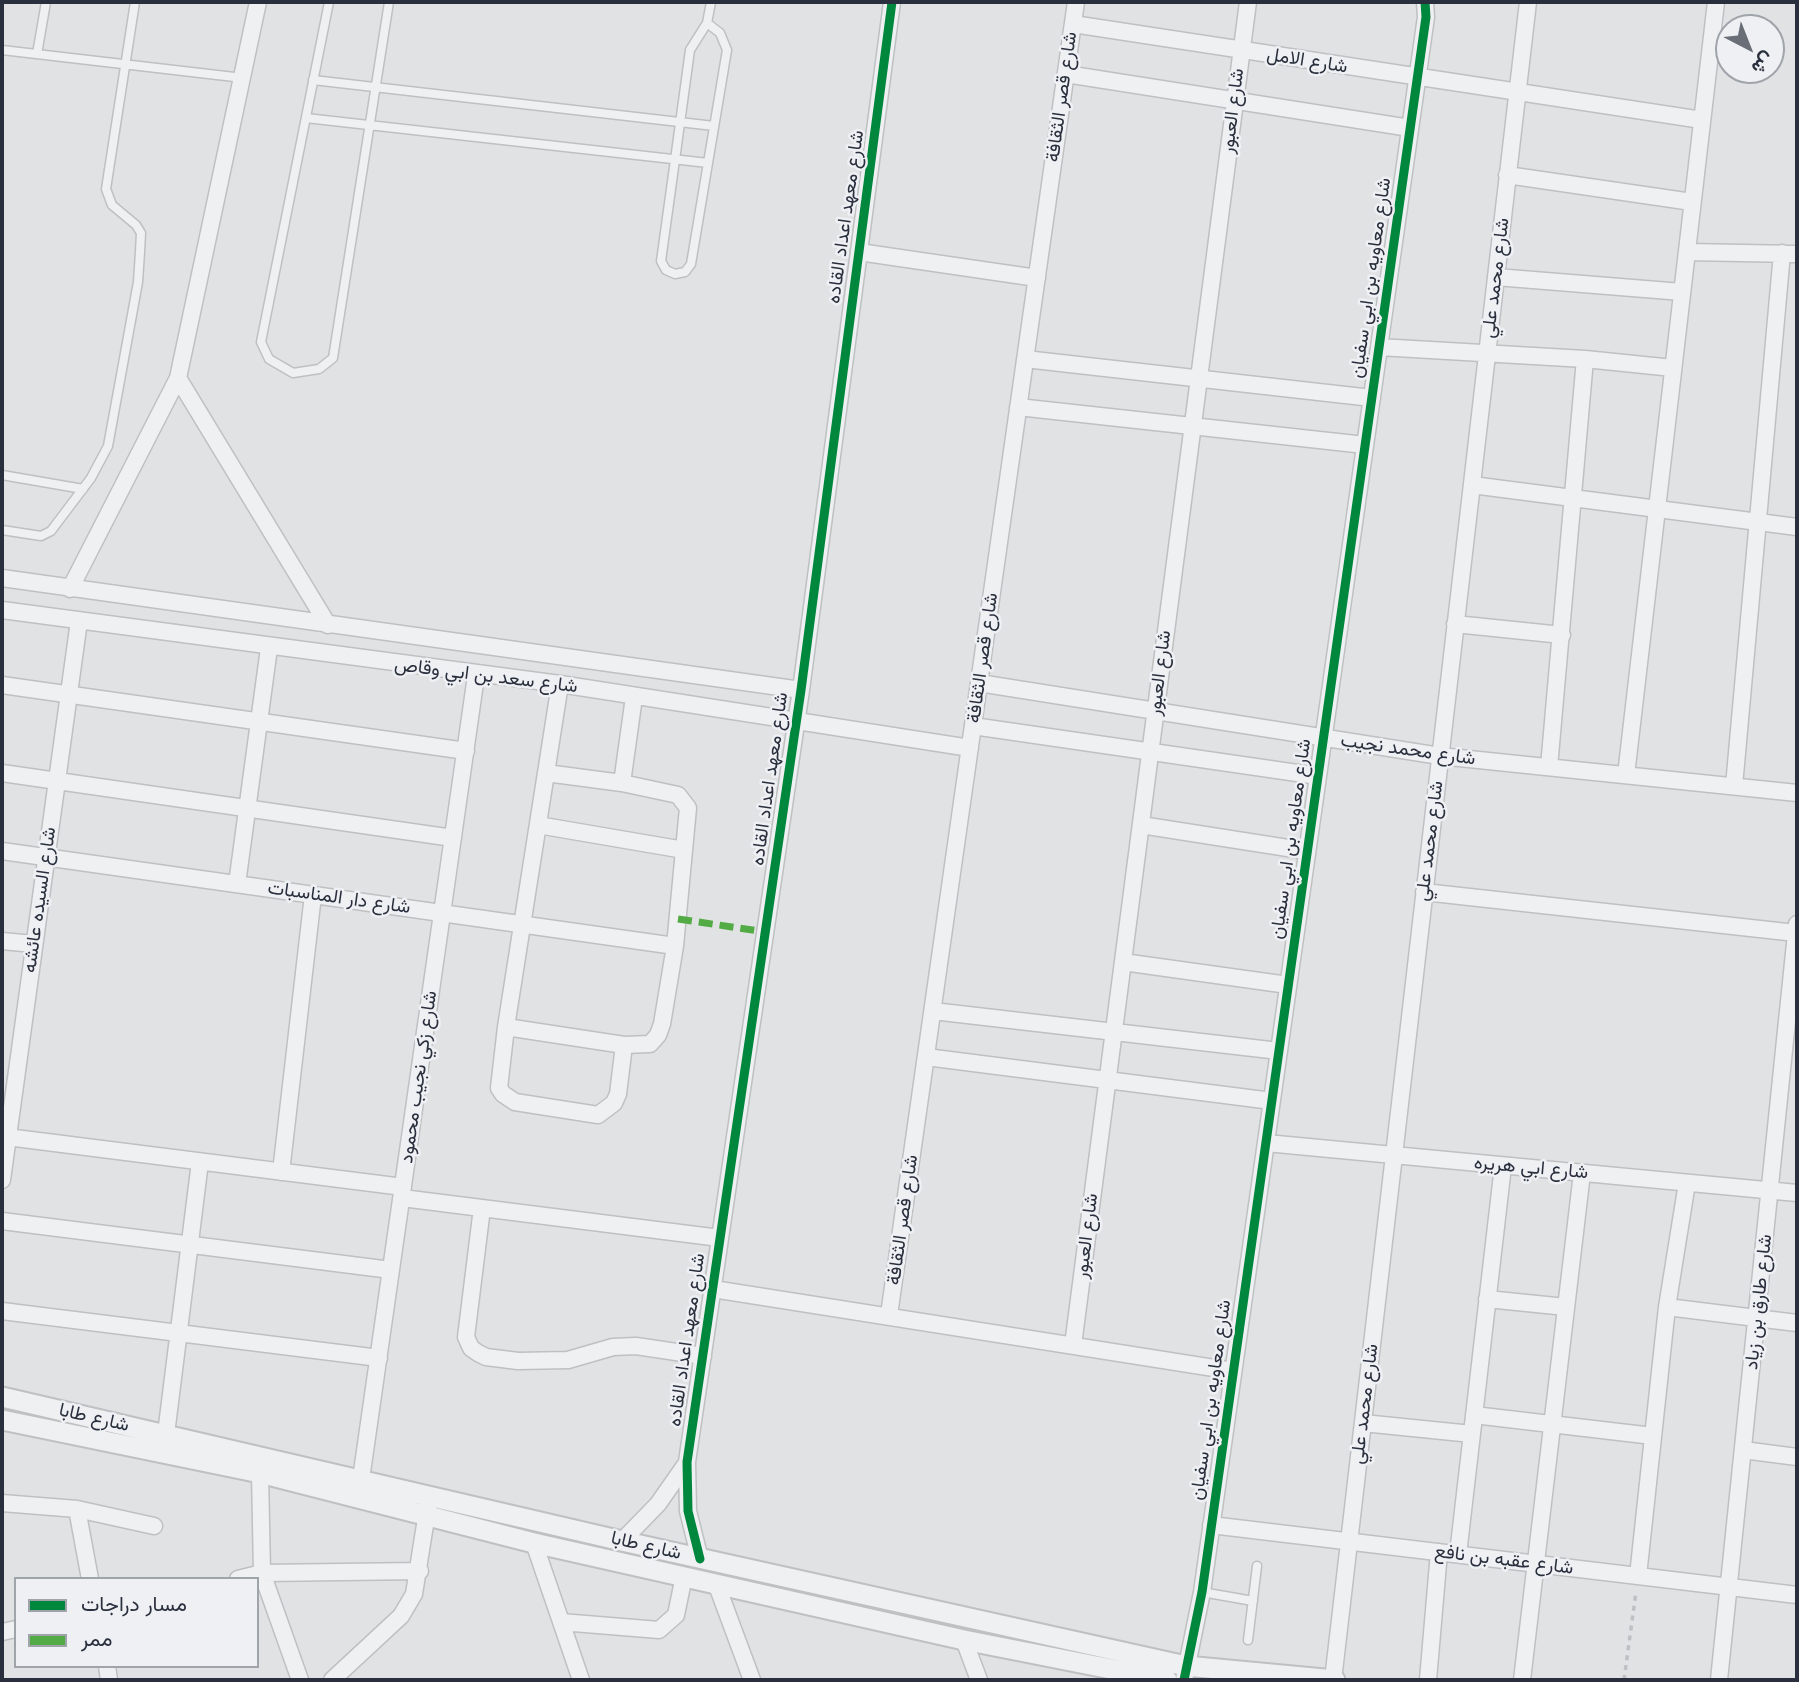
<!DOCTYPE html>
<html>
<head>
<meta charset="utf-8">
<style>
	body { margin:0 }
	#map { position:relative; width:1799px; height:1682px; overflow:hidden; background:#e0e2e4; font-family:Arial,Vazirmatn,sans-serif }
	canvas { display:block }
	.frame { position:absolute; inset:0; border:4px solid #292f3c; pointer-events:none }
	.legend { position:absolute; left:14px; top:1577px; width:245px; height:91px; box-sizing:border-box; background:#eef0f4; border:2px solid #9fa3aa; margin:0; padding:9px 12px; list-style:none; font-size:21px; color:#292f3c }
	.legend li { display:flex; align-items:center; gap:14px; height:35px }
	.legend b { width:35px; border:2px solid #9fa3aa }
	.north { position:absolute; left:1715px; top:14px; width:70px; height:70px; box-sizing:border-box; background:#eef0f4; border:2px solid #9fa3aa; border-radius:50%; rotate:138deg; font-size:19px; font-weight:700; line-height:28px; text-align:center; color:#292f3c }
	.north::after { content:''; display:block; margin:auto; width:24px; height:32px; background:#696e77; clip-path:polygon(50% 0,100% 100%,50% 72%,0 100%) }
</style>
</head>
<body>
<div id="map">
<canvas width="1799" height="1682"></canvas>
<div class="frame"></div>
<ul class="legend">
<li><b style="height:9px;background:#00873e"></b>مسار دراجات</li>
<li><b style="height:9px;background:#53ab46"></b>ممر</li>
</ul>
<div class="north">ش</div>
</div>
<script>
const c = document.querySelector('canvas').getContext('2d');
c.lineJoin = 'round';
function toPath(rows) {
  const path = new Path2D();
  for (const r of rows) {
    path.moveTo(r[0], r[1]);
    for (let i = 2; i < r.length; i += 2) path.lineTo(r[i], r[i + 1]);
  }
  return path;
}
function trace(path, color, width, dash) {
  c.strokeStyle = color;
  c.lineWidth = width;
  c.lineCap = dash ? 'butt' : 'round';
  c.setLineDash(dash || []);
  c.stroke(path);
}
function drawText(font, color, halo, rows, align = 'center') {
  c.font = font + ' Arial,Vazirmatn,sans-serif';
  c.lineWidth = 5;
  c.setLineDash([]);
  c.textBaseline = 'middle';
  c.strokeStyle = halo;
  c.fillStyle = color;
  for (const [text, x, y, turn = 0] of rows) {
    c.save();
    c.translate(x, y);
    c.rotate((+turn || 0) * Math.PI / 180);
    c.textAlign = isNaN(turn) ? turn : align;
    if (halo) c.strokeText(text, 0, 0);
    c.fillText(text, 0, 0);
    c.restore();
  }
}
const service = toPath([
	[329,2,261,342,269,359,293,373,319,369,333,358,389,2],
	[707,23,720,33,727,50,691,264,685,272,675,274,666,270,661,261,675,160,690,50,707,23,711,2],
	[2,50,243,78],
	[37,54,46,2],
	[313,80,714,126],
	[306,118,708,163],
	[2,475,83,489],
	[2,530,41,536,51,531,91,478,108,446,138,282,140,252,141,233,136,225,112,205,106,189,135,2],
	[1202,1592,1253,1601],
	[1248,1640,1257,1566]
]);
const minor = toPath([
	[1073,24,1702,120],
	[1066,74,1410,128],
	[1507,175,1692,202],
	[859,252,1037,278],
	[1687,252,1797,254],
	[1496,277,1682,292],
	[1379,347,1585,359,1673,368],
	[1025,359,1372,398],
	[178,378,328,625],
	[1018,407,1365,445],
	[1472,485,1797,527],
	[2,578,801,690],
	[70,589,178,378,258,2],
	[2,610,560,684,970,748],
	[1455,624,1562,635],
	[979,683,1440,756,1797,793],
	[560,684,506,1027,499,1088,503,1094,515,1102,598,1115,614,1103,618,1094,624,1045],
	[2,685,466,751],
	[973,726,1318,776],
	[1549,767,1585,359],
	[2,773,453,838],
	[546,773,622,783,678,795,688,808,684,850],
	[1626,775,1716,2],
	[622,783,634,697],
	[1734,786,1782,253],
	[1141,825,1307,851],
	[2,851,675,946],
	[237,884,269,648],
	[1424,892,1796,933],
	[2,941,34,944],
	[1123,962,1288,985],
	[933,1011,1279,1051],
	[506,1027,624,1045,650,1044,658,1035,662,1024,675,946,684,850,538,825],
	[926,1057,1272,1101],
	[7,1137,403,1187],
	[1266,1143,1797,1193],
	[281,1172,313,895],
	[2,1180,79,621],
	[402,1198,720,1238],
	[482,1208,466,1337,471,1348,478,1353,486,1357,518,1361,568,1360,613,1347,636,1346,703,1356],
	[2,1221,391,1270],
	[713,1289,1233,1371],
	[1487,1299,1566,1307],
	[1667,1307,1797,1323],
	[2,1311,379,1358],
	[889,1315,1076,2],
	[1073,1345,1248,2],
	[1474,1415,1653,1436],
	[1363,1423,1472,1434],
	[166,1434,200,1162],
	[1743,1450,1797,1457],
	[260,1473,262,1573,300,1680],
	[361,1479,476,676],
	[2,1503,77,1509,154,1526],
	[77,1509,90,1579],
	[1211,1525,1797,1595],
	[622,1541,658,1504,686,1464],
	[534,1543,581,1680],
	[1458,1554,1503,1166],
	[700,1559,688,1511,687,1462,801,690,892,2],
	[1638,1576,1667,1307,1687,1183],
	[238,1579,262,1573,420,1571],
	[716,1583,752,1680],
	[561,1622,659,1630,676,1615,684,1576],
	[2,1632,16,1629],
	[964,1640,979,1680],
	[107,1666,109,1680],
	[332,1680,401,1616,414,1594,428,1506],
	[1184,1680,1202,1592,1426,17,1425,2],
	[1333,1680,1528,2],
	[1428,1680,1439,1552],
	[1522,1680,1582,1173],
	[1719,1680,1797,924]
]);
const tertiary = toPath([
	[2,1397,622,1541,1186,1666,1335,1680],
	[2,1420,260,1473,534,1543,964,1640,1167,1680]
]);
trace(service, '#bec0c2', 11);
trace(minor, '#bec0c2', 19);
trace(tertiary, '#bec0c2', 23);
trace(toPath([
	[1624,1680,1636,1592]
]), '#bfc0c4', 3.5, [5, 5]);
trace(service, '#eff0f2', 8);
trace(minor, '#eff0f2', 16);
trace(tertiary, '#eff0f2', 19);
trace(toPath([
	[678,919,766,932]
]), '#53ab46', 7, [14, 7]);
trace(toPath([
	[700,1559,688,1511,687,1462,801,690,892,2],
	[1184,1680,1202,1592,1426,17,1425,2]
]), '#00873e', 9);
drawText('19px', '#292f3c', '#eef0f4', [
	["شارع الامل",1307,61,9],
	["شارع قصر الثقافة",1062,97,-82],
	["شارع العبور",1233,111,-83],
	["شارع معهد اعداد القاده",846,217,-82],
	["شارع معاويه بن ابي سفيان",1371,278,-82],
	["شارع محمد علي",1496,278,-83],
	["شارع قصر الثقافة",983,658,-82],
	["شارع العبور",1160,673,-83],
	["شارع سعد بن ابي وقاص",486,676,7],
	["شارع محمد نجيب",1408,750,8],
	["شارع معهد اعداد القاده",770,779,-82],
	["شارع معاويه بن ابي سفيان",1291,839,-82],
	["شارع محمد علي",1430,841,-83],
	["شارع دار المناسبات",339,898,8],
	["شارع السيده عائشه",40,900,-82],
	["شارع زكي نجيب محمود",419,1077,-82],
	["شارع ابي هريره",1531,1168,5],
	["شارع قصر الثقافة",903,1220,-82],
	["شارع العبور",1087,1236,-83],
	["شارع طارق بن زياد",1759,1302,-84],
	["شارع معهد اعداد القاده",687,1340,-82],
	["شارع معاويه بن ابي سفيان",1211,1400,-82],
	["شارع محمد علي",1365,1404,-83],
	["شارع طابا",94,1418,13],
	["شارع طابا",646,1546,13],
	["شارع عقبه بن نافع",1504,1560,7]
]);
</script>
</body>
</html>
